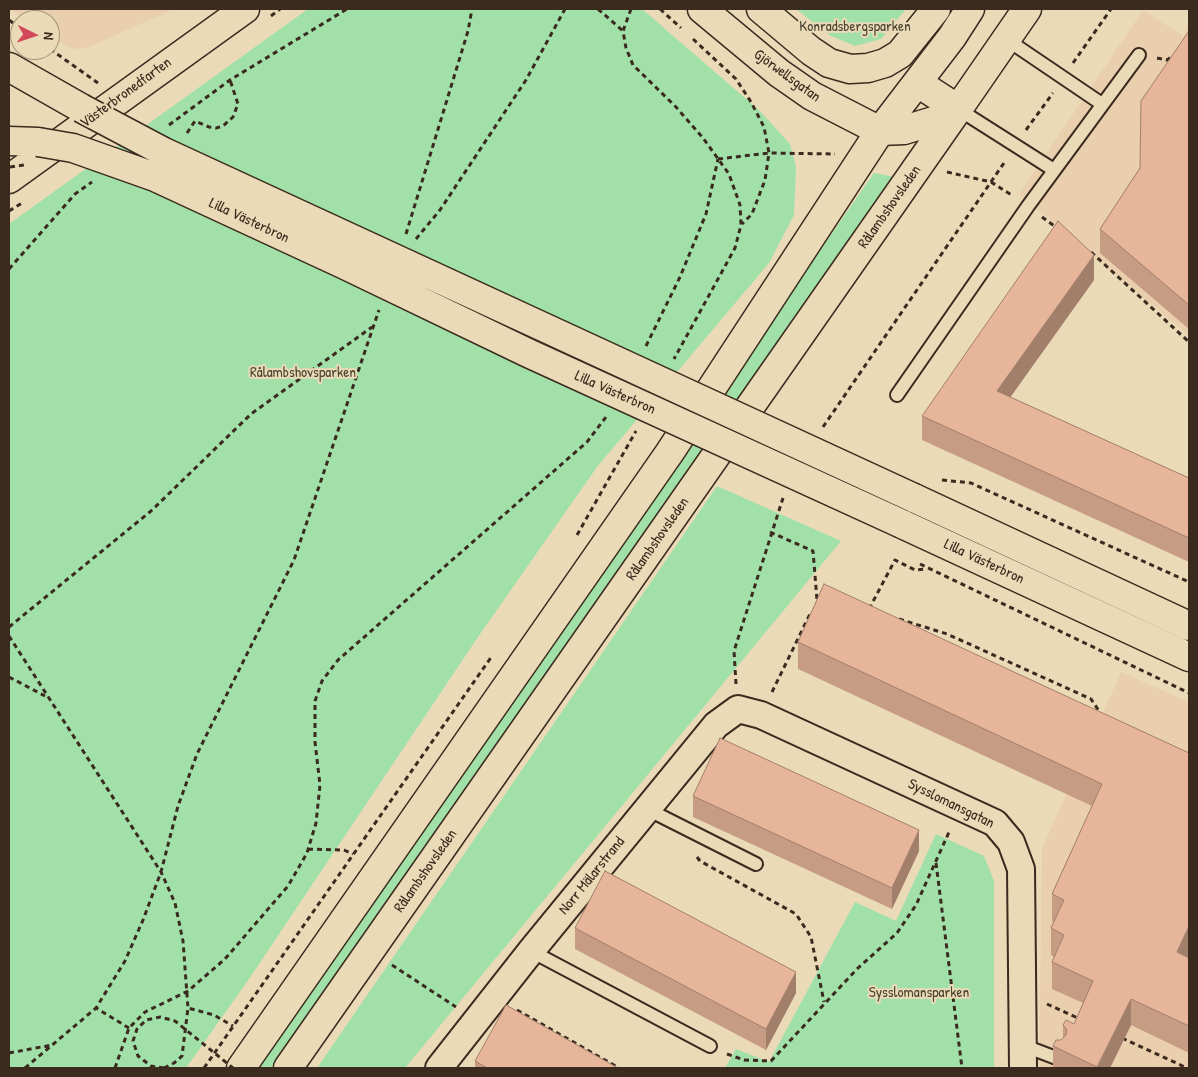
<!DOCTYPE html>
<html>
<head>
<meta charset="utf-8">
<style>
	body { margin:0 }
	#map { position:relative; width:1198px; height:1077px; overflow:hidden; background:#ebdab7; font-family:"Patrick Hand",sans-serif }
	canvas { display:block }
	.frame { position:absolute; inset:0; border:10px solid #3b2a1e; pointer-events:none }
	.north { position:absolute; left:10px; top:10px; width:50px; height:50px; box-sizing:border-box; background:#ebdab7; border:1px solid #a5947a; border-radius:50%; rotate:94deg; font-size:14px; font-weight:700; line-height:20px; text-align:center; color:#3b2a1e }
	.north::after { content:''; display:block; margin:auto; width:18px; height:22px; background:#d1495b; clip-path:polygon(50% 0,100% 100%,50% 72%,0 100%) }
</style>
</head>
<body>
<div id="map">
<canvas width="1198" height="1077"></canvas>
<div class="frame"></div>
<div class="north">N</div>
</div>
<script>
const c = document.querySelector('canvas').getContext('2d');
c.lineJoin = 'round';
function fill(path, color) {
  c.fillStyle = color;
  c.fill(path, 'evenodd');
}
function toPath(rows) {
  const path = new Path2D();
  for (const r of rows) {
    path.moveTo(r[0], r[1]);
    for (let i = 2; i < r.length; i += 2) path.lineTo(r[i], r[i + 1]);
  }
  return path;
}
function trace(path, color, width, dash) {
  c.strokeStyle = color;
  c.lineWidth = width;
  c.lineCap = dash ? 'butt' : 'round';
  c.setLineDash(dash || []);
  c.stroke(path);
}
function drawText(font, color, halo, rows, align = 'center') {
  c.font = font + ' "Patrick Hand",sans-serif';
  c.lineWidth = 4;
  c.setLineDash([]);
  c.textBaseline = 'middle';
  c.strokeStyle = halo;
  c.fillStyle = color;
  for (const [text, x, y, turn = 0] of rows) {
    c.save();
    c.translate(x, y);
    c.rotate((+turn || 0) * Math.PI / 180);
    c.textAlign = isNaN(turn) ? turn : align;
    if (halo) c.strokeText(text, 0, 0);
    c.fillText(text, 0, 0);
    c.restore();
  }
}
fill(toPath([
	[10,9,174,9,87,48,78,49,70,48,50,35,50,20,27,20],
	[1143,10,1183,36,1189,26,1189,336,1019,194],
	[1121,672,1189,702,1189,1068,1039,1068,1042,848]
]), '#eacfae');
fill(toPath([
	[308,9,642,9,759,110,790,144,796,167,794,215,769,263,597,467,478,637,249,979,186,1068,9,1068,9,224],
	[796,9,906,9,881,39,855,46,831,36],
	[874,173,895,177,694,461,271,1068,249,1068],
	[717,486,841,541,405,1068,317,1068],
	[936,834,984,856,994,881,994,1068,725,1068,736,1049,769,1062,855,902,896,921]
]), '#a1e1a9');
const service = toPath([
	[1006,39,1102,104],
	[958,109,1054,170],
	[897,395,1028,206,1139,55],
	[647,809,756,864],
	[531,951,710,1046],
	[1022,1045,1059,1059]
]);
const minor = toPath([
	[439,1068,531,951,716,725,738,709,761,715,995,823,1011,842,1021,869,1023,1068]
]);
const tertiary = toPath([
	[761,9,811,51,829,63,850,69,868,68,885,63,900,54,936,9],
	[241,1068,670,452,880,131],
	[288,1068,958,109]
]);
const secondary = toPath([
	[702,9,779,73,812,96,880,131,904,130,937,120,958,109,1027,9],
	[9,67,81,108],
	[918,83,958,109],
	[880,131,952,37,970,9],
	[9,141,38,142],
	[9,179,245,9],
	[914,498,1189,626],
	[902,524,1189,657]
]);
trace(service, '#3b2a1e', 16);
trace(minor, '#3b2a1e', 30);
trace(tertiary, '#3b2a1e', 31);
trace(secondary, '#3b2a1e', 31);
trace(toPath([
	[598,9,623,31],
	[631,9,623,31,626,48,633,65,676,107,703,138,729,174,740,205,741,225,735,248,674,359],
	[660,9,681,28],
	[271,16,280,9],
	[9,20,20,28],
	[693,39,736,79,751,102,764,127,769,153,765,180,752,214,742,224],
	[50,49,98,83],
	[1157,58,1167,60,1174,55],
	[1073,63,1111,9],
	[169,125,230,80,347,9],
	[1026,130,1053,93],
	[187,133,195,121,209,127,216,128,223,126,233,117,238,104,230,80],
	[718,159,769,153,835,154],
	[947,172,991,182,1013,196],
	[9,211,22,203],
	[1042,217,1057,228],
	[406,234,468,31,472,9],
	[416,239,440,210,526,80,565,9],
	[1091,252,1189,342],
	[9,269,75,194,92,182],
	[646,346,680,277,706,214,718,159],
	[823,427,1006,160],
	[942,480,971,483,1189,582],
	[770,532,813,551,817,600],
	[577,535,636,431],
	[920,564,1189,693],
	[869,609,895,560,915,570,926,569],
	[899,619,947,634,1091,699,1101,714],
	[9,627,151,511,251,414,372,327],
	[9,636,161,872,175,903,183,941,188,1008],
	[9,677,45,696],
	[736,684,734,651,783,498],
	[772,692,810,614],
	[308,849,344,850,353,854],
	[697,857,700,861,796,914,811,937,824,1002],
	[936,863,962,1068],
	[392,965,456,1007],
	[1047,1004,1080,1019],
	[517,1010,619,1068],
	[129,1028,96,1008,125,961,143,920,161,872,178,806,197,754,294,560,379,310],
	[1122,1038,1187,1068],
	[9,1053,52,1045],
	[727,1054,744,1060,771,1061,857,969,897,933,916,905,950,830],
	[25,1068,96,1008],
	[115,1068,129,1028,145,1012,188,991,225,959,288,886,307,853,316,823,320,785,315,742,315,701,322,681,338,660,587,442,606,417],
	[164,1068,174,1063,182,1056,188,1008,214,1015,233,1026],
	[204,1068,492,656]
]), '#3b2a1e', 3, [5, 4]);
trace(service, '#ebdab7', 12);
trace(minor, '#ebdab7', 26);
trace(tertiary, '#ebdab7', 28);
trace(secondary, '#ebdab7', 28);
const secondaryBridge = toPath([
	[81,108,164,152,914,498],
	[38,142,73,148,155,177,343,264,528,353,902,524]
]);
trace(secondaryBridge, '#3b2a1e', 31, []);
trace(toPath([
	[10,167,24,165],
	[164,1068,151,1066,138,1056,133,1041,137,1029,146,1020,160,1017,175,1021,233,1068]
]), '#3b2a1e', 3, [5, 4]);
trace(secondaryBridge, '#ebdab7', 28);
fill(toPath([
	[1189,31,1189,329,1100,253,1100,229,1140,168],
	[1094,280,1010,397,1189,478,1189,562,922,440,922,416],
	[798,642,1189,753,1189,953,1188,957,1189,958,1189,1053,1131,1025,1110,1068,1053,1068,1053,1046,1063,1038,1063,1025,1074,1024,1083,1003,1052,989,1052,962,1054,957,1051,955,1051,928,1054,922,1052,921,1052,894,1092,806,798,669],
	[693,796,919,851,892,909,693,817],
	[575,928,796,993,766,1050,575,949],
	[475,1061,618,1068,475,1068]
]), '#c79c84');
fill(toPath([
	[1094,255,1094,280,997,416,997,391],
	[919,830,919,851,892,909,892,888],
	[1189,926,1189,953,1177,979,1177,952],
	[796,972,796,993,766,1050,766,1029],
	[1131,999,1131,1025,1110,1068,1097,1068]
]), '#a27f6b');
const building = toPath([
	[1189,31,1189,305,1100,229,1140,168,1141,101,1189,31],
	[1058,221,1094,255,997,391,1189,478,1189,538,922,416,1058,221],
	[824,584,1189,753,1189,926,1177,952,1189,958,1189,1026,1131,999,1097,1067,1053,1046,1056,1040,1061,1040,1066,1035,1067,1030,1063,1025,1066,1020,1074,1024,1093,981,1052,962,1064,935,1051,928,1064,900,1052,894,1102,784,798,642,824,584],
	[720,738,919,830,892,888,693,796,720,738],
	[605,871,796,972,766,1029,575,928,605,871],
	[506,1005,618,1068,487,1068,475,1061,506,1005]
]);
fill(building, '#e7b599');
trace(building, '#a27f6b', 1);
drawText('15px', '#4a4533', '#ebdab7', [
	["Konradsbergsparken",855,27],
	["Rålambshovsparken",303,373],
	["Sysslomansparken",919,993]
]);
drawText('15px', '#3b2a1e', '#ebdab7', [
	["Gjörwellsgatan",787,76,36],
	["Västerbronedfarten",126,93,-36],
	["Rålambshovsleden",890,207,-55],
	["Lilla Västerbron",249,221,25],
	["Lilla Västerbron",615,393,24],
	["Rålambshovsleden",658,539,-55],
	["Lilla Västerbron",984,562,25],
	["Sysslomansgatan",951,804,26],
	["Rålambshovsleden",426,871,-55],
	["Norr Mälarstrand",592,876,-51]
]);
</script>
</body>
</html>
